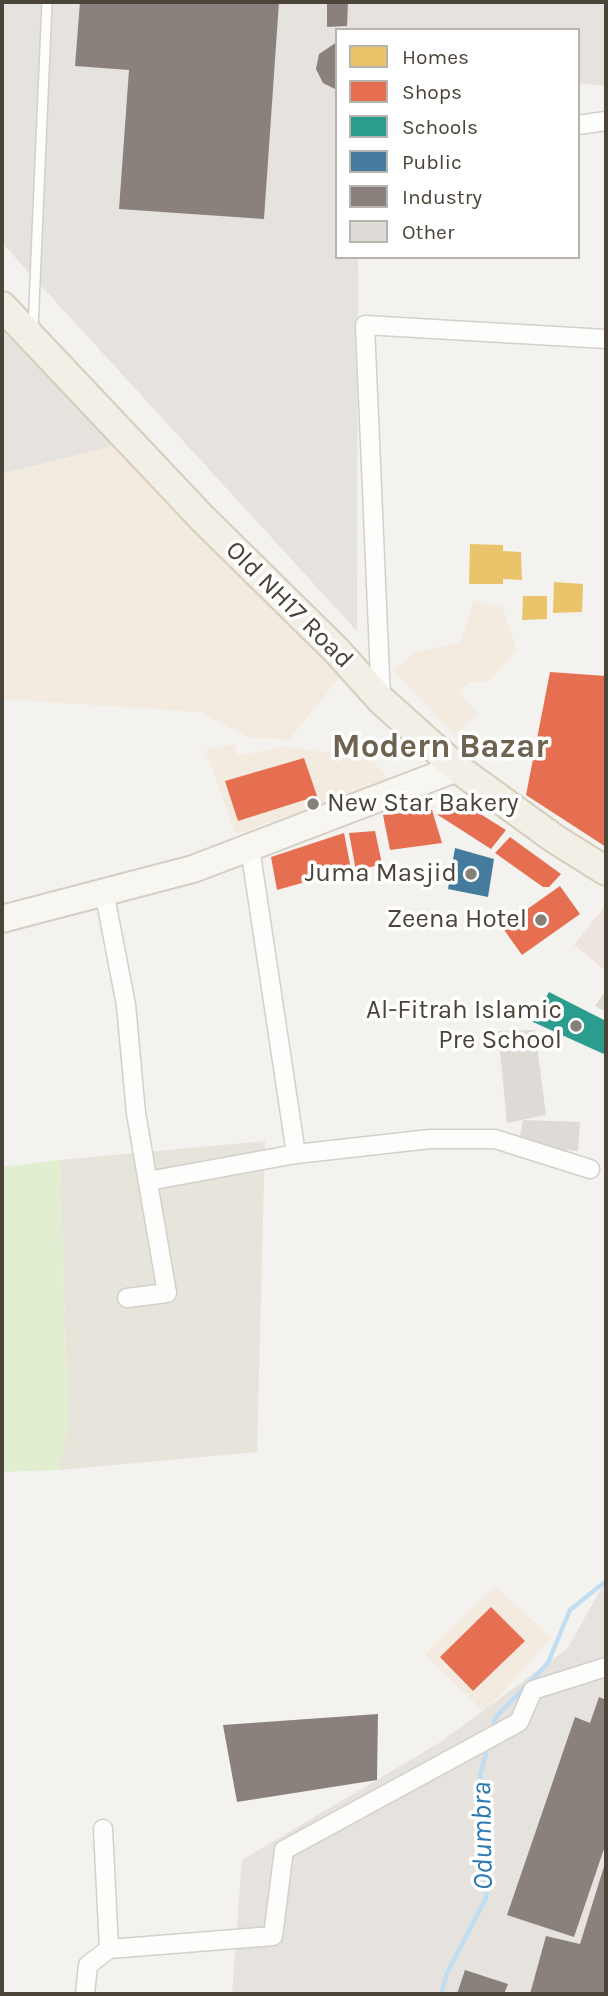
<!DOCTYPE html>
<html>
<head>
<meta charset="utf-8">
<style>
	body { margin:0 }
	#map { position:relative; width:608px; height:1996px; overflow:hidden; background:#f4f2ee; font-family:Karla,sans-serif }
	canvas { display:block }
	.frame { position:absolute; inset:0; border:4px solid #4b4439; pointer-events:none }
	.legend { position:absolute; left:335px; top:28px; width:245px; height:231px; box-sizing:border-box; background:#fff; border:2px solid #b7b4b0; margin:0; padding:9px 12px; list-style:none; font-size:21px; color:#4b4439 }
	.legend li { display:flex; align-items:center; gap:14px; height:35px }
	.legend b { width:35px; border:2px solid #b7b4b0 }
</style>
</head>
<body>
<div id="map">
<canvas width="608" height="1996"></canvas>
<div class="frame"></div>
<ul class="legend">
<li><b style="height:19px;background:#e9c46a"></b>Homes</li>
<li><b style="height:19px;background:#e76f51"></b>Shops</li>
<li><b style="height:19px;background:#2a9d8f"></b>Schools</li>
<li><b style="height:19px;background:#457b9d"></b>Public</li>
<li><b style="height:19px;background:#8a817c"></b>Industry</li>
<li><b style="height:19px;background:#dedbd6"></b>Other</li>
</ul>
</div>
<script>
const c = document.querySelector('canvas').getContext('2d');
c.lineJoin = 'round';
function fill(path, color) {
  c.fillStyle = color;
  c.fill(path, 'evenodd');
}
function toPath(rows) {
  const path = new Path2D();
  for (const r of rows) {
    path.moveTo(r[0], r[1]);
    for (let i = 2; i < r.length; i += 2) path.lineTo(r[i], r[i + 1]);
  }
  return path;
}
function trace(path, color, width, dash) {
  c.strokeStyle = color;
  c.lineWidth = width;
  c.lineCap = dash ? 'butt' : 'round';
  c.setLineDash(dash || []);
  c.stroke(path);
}
function drawText(font, color, halo, rows, align = 'center') {
  c.font = font + ' Karla,sans-serif';
  c.lineWidth = 7;
  c.setLineDash([]);
  c.textBaseline = 'middle';
  c.strokeStyle = halo;
  c.fillStyle = color;
  for (const [text, x, y, turn = 0] of rows) {
    c.save();
    c.translate(x, y);
    c.rotate((+turn || 0) * Math.PI / 180);
    c.textAlign = isNaN(turn) ? turn : align;
    if (halo) c.strokeText(text, 0, 0);
    c.fillText(text, 0, 0);
    c.restore();
  }
}
fill(toPath([
	[265,1141,257,1452,59,1470,68,1420,60,1160]
]), '#e7e4dc');
fill(toPath([
	[116,445,343,673,289,740,248,737,200,712,2,699,2,474],
	[473,600,503,608,517,650,489,681,472,682,459,691,478,714,455,735,393,671,416,652,461,642],
	[234,744,238,756,284,746,321,752,363,751,392,782,236,834,205,750],
	[495,1586,552,1638,484,1712,425,1654]
]), '#f3ebdf');
fill(toPath([
	[2,2,606,2,606,86,578,83,578,30,337,30,337,257,358,257,357,631,2,243],
	[2,330,116,445,2,474],
	[606,1580,606,1994,232,1994,242,1860,439,1743,567,1649]
]), '#e6e2de');
fill(toPath([
	[606,905,606,971,574,945]
]), '#eee3df');
fill(toPath([
	[60,1160,68,1420,65,1447,59,1470,2,1472,2,1167]
]), '#e1eecf');
fill(toPath([
	[470,544,503,545,503,551,521,552,522,580,503,579,503,584,469,584],
	[554,582,583,584,582,612,553,613],
	[523,596,547,596,547,619,522,620]
]), '#e9c46a');
fill(toPath([
	[550,672,606,676,606,847,526,795],
	[304,758,317,796,238,821,225,781],
	[450,795,506,830,491,849,438,815],
	[432,810,442,843,390,850,383,815],
	[375,831,382,864,356,871,349,833],
	[344,833,351,869,277,890,271,857],
	[510,837,561,874,549,887,543,887,495,853],
	[560,886,580,914,522,955,502,927],
	[491,1607,525,1641,473,1691,440,1657]
]), '#e76f51');
fill(toPath([
	[549,992,606,1021,606,1055,533,1022]
]), '#2a9d8f');
fill(toPath([
	[455,848,494,859,488,897,448,889]
]), '#457b9d');
fill(toPath([
	[80,2,279,2,264,219,119,209,129,70,75,66],
	[327,2,348,2,347,26,327,27],
	[337,42,337,90,323,83,316,69,319,54],
	[599,1697,606,1700,606,1843,574,1937,507,1915,575,1717,590,1723],
	[378,1714,377,1780,237,1802,223,1725],
	[606,1860,606,1994,530,1994,546,1936,580,1944],
	[465,1970,508,1984,504,1994,457,1994]
]), '#8a817c');
trace(toPath([
	[494,1723,496,1717,548,1663,570,1610,606,1581],
	[441,1994,447,1973,486,1898,488,1808,480,1776,486,1754]
]), '#c0ddf1', 4.5);
fill(toPath([
	[606,990,606,1012,595,1006],
	[535,1030,546,1115,507,1123,498,1031],
	[523,1120,580,1122,578,1151,518,1146]
]), '#dedbd6');
const lane = toPath([
	[33,329,47,2]
]);
const street = toPath([
	[578,125,606,121],
	[381,700,365,325,606,339],
	[104,891,126,1005,136,1113,167,1293,127,1298],
	[296,1154,430,1139,495,1139,590,1169],
	[148,1181,296,1154,250,848],
	[103,1829,109,1949],
	[85,1994,88,1965,109,1949,273,1936,284,1850,519,1722,533,1690,606,1667]
]);
const secondary = toPath([
	[2,919,193,869,457,768]
]);
const primary = toPath([
	[2,306,202,518,337,651,381,700,457,768,555,839,606,871]
]);
trace(lane, '#d2d0cb', 12);
trace(street, '#d2d0cb', 21);
trace(secondary, '#d3cfc5', 30);
trace(primary, '#d6cebb', 32);
trace(lane, '#fdfdfc', 9);
trace(street, '#fdfdfc', 18);
trace(secondary, '#f7f6f1', 26);
trace(primary, '#f2efe6', 28);
for (const [x, y, r, color] of [
	[313,804,7,"#868178"],
	[471,874,7,"#868178"],
	[541,920,7,"#868178"],
	[576,1026,7,"#868178"]
]) {
  const dot = new Path2D();
  dot.arc(x, y, r, 0, 2 * Math.PI);
  c.fillStyle = color;
  c.fill(dot);
  trace(dot, '#fff', 2.5);
}
drawText('26px', '#4b4439', '#fff', [
	["Old NH17 Road",289,605,45]
]);
drawText('26px', '#4b4439', '#fff', [
	["New Star Bakery",327,804,"left"],
	["Juma Masjid",457,874],
	["Zeena Hotel",527,920],
	["Al-Fitrah Islamic",562,1011],
	["Pre School",562,1041]
], 'right');
drawText('italic 28px', '#2e7ab2', '#fff', [
	["Odumbra",483,1836,-91]
]);
drawText('bold 33px', '#6e6250', '#fff', [
	["Modern Bazar",440,748]
]);
</script>
</body>
</html>
